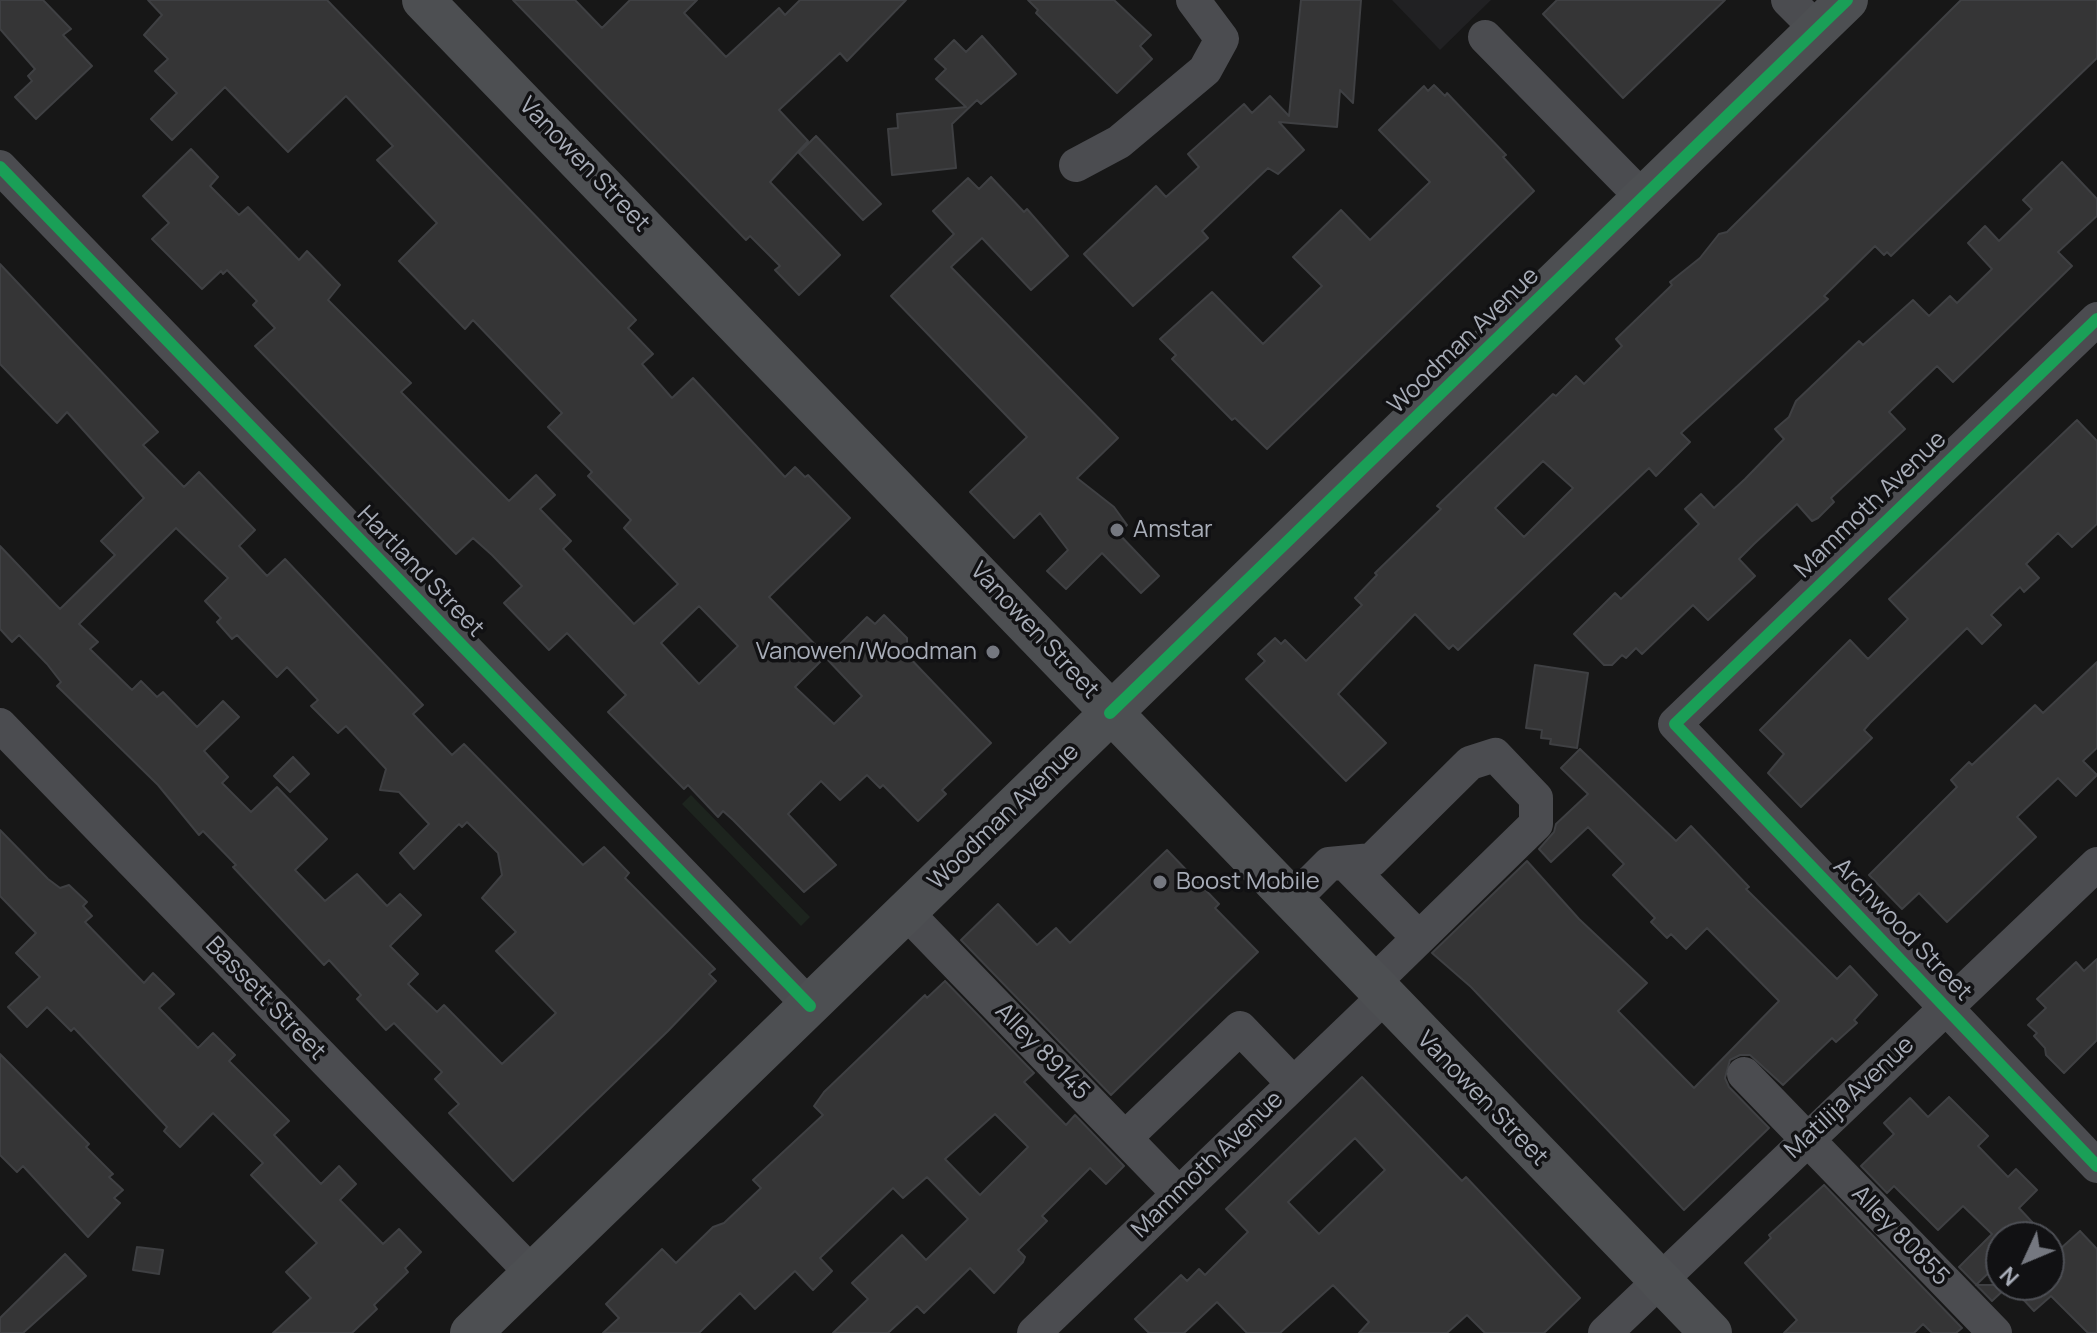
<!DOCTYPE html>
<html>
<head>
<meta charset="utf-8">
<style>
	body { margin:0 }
	#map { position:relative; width:2097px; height:1333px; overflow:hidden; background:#171717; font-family:Manrope,sans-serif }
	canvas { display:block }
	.north { position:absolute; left:1985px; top:1221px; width:80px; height:80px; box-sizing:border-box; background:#111113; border:2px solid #4d4f55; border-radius:50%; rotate:226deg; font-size:22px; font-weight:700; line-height:32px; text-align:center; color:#a8adb8 }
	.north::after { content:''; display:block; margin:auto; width:28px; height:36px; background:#757880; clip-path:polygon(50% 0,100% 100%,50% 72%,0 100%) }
</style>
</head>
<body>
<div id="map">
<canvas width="2097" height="1333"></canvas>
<div class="north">N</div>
</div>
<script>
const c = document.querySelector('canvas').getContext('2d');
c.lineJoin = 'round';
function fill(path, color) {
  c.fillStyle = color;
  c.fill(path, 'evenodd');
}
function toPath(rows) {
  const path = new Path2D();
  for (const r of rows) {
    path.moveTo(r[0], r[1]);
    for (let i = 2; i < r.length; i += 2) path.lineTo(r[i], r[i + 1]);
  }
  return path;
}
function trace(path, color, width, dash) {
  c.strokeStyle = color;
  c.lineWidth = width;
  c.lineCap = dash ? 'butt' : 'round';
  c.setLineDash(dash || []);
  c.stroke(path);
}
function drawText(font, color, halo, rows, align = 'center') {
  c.font = font + ' Manrope,sans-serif';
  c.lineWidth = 7;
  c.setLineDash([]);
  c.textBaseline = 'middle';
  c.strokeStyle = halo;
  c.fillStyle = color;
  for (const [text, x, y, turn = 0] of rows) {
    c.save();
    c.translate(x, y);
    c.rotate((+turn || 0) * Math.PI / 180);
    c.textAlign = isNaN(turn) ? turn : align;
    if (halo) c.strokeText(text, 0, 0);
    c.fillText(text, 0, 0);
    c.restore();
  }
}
fill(toPath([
	[1392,0,1491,0,1440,50]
]), '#212123');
fill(toPath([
	[691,795,810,917,801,926,682,804]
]), '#1d241e');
const building = toPath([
	[0,0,43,0,71,29,63,35,92,66,36,119,15,97,32,81,28,76,35,69,0,29,0,0],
	[148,0,327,0,636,320,628,328,653,354,642,364,672,398,693,378,785,477,795,467,805,477,808,475,850,518,769,597,826,656,795,687,834,724,862,696,826,658,867,617,875,624,884,615,907,638,907,655,991,743,942,790,946,794,918,821,883,785,880,788,867,775,840,800,821,781,788,814,836,865,804,892,733,820,723,811,718,817,688,785,684,789,608,712,626,695,567,633,549,650,504,603,522,586,492,555,473,538,456,554,255,346,275,328,253,305,257,301,227,270,223,274,221,271,202,289,152,239,169,223,143,196,191,149,218,177,210,186,239,215,248,207,299,260,307,251,340,285,328,300,411,383,401,392,509,501,536,475,555,495,540,509,571,541,563,549,634,624,678,584,624,528,631,520,588,476,592,472,548,427,562,413,473,320,465,329,399,261,437,223,377,160,393,146,346,96,288,152,225,87,172,140,151,119,177,93,155,71,168,59,144,35,162,15,148,0],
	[699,606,738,646,699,684,661,643,699,606],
	[513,0,575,0,602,28,630,0,697,0,684,13,726,57,779,8,785,15,800,0,906,0,847,61,840,53,779,110,808,141,770,182,840,255,799,295,775,270,780,266,750,236,746,240,513,0],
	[1028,0,1114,0,1151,35,1140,46,1152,59,1117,93,1036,13,1038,10,1028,0],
	[1301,0,1361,0,1353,103,1340,90,1337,127,1279,122,1304,150,1278,174,1268,168,1202,231,1208,238,1133,306,1084,254,1156,186,1166,197,1199,167,1188,154,1244,104,1252,113,1270,96,1289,116,1301,0],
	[1557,0,1725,0,1623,98,1543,14,1557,0],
	[1961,0,2097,0,2097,58,1891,256,1887,252,1884,255,1875,246,1824,296,1828,299,1681,433,1690,442,1656,476,1649,468,1458,650,1453,645,1449,649,1415,614,1338,694,1386,743,1346,781,1246,679,1265,661,1258,654,1275,638,1281,644,1285,640,1306,661,1362,605,1355,598,1377,575,1375,573,1441,509,1437,506,1553,394,1556,396,1576,376,1584,384,1622,346,1616,339,1672,285,1670,282,1700,258,1719,234,1727,232,1961,0],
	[1543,461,1573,488,1524,537,1495,508,1543,461],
	[982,36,1016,74,981,104,977,100,952,124,956,168,892,175,888,129,898,128,897,114,966,107,936,79,946,69,935,59,954,40,966,52,982,36],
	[1434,85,1445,96,1447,93,1506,155,1503,157,1534,191,1267,449,1235,418,1232,420,1172,359,1176,355,1160,339,1212,292,1263,344,1322,286,1293,257,1341,210,1370,240,1430,182,1379,130,1424,86,1428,91,1434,85],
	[816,136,881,204,863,220,799,153,816,136],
	[2062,162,2097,199,2097,216,2058,252,2072,266,1953,382,1937,366,1889,412,1905,429,1831,498,1834,502,1818,518,1812,521,1797,504,1754,544,1739,559,1755,576,1708,620,1693,605,1642,654,1636,648,1626,658,1622,655,1612,665,1604,665,1574,634,1615,593,1621,599,1699,524,1685,509,1701,494,1714,508,1745,479,1784,439,1775,429,1789,417,1796,401,1859,341,1863,345,1913,300,1929,316,1950,296,1957,303,1992,269,1968,243,1985,226,1999,241,2032,209,2023,200,2062,162],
	[991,177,1024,212,1027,209,1068,256,1031,290,982,238,951,267,1118,438,1077,478,1114,507,1127,525,1118,533,1159,576,1141,593,1102,553,1066,589,1047,571,1068,550,1040,513,1014,538,970,492,1027,437,891,296,954,234,933,211,968,178,979,189,991,177],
	[0,264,158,432,143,445,184,487,199,472,255,530,239,546,267,576,285,559,423,705,413,714,452,755,464,744,583,865,604,847,629,873,625,878,715,969,709,974,716,981,668,1031,513,1181,449,1113,459,1104,435,1079,442,1072,394,1023,386,1030,357,999,361,995,329,960,324,965,233,867,236,865,203,831,199,835,158,785,57,686,61,682,47,664,19,635,12,642,0,629,0,546,60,609,115,555,101,541,144,498,67,412,57,423,0,364,0,264],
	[176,528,228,578,205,601,221,618,217,622,232,639,237,635,277,677,287,667,318,700,311,706,338,733,346,726,386,769,380,790,399,792,429,824,400,853,414,869,459,824,462,827,467,822,498,853,502,875,482,898,516,932,496,951,556,1013,502,1064,444,1005,437,1012,408,984,418,974,390,946,421,915,400,894,387,906,357,874,325,901,295,870,327,839,277,787,251,812,222,783,228,777,204,751,239,717,223,701,197,727,163,692,157,697,141,681,132,690,90,649,98,642,79,624,176,528],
	[2077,420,2097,441,2097,524,2072,547,2058,533,2026,564,2039,578,2024,592,2020,587,1991,615,2001,625,1982,644,1967,628,1870,723,1864,730,1872,738,1801,807,1768,773,1784,754,1760,730,1850,640,1868,659,1908,619,1889,599,2077,420],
	[2097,662,2097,748,2083,761,2097,775,2076,796,2058,778,2017,817,2036,837,1947,922,1919,893,1902,909,1869,875,1957,787,1951,780,1969,762,1972,765,2035,705,2043,713,2097,662],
	[1535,665,1588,673,1577,748,1550,744,1551,739,1541,738,1542,730,1526,728,1535,665],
	[1580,749,1676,841,1691,826,1749,887,1746,889,1837,979,1850,966,1877,995,1854,1020,1857,1023,1836,1042,1832,1038,1783,1085,1750,1055,1740,1055,1730,1060,1725,1078,1729,1087,1769,1128,1684,1210,1471,987,1432,953,1527,861,1579,919,1647,983,1618,1011,1694,1088,1779,1001,1707,928,1686,949,1671,934,1667,938,1651,922,1655,918,1613,875,1624,864,1588,827,1551,862,1539,849,1554,832,1556,824,1588,794,1561,768,1580,749],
	[293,757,309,774,290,792,274,776,293,757],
	[0,830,48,879,60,888,69,885,87,902,83,906,92,916,85,922,144,983,153,973,174,994,159,1008,198,1048,213,1033,235,1055,229,1061,289,1121,274,1135,321,1184,339,1166,356,1184,340,1200,383,1244,399,1229,421,1252,405,1268,408,1272,374,1305,377,1309,352,1333,273,1333,311,1298,286,1272,317,1243,251,1175,263,1163,213,1113,180,1147,164,1131,167,1127,74,1028,71,1031,47,1007,27,1027,8,1007,40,977,16,953,36,933,0,896,0,830],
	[1167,850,1219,904,1215,908,1258,952,1111,1095,961,940,998,904,1037,945,1056,928,1070,943,1167,850],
	[2097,959,2097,1040,2064,1073,2046,1055,2045,1048,2034,1036,2037,1033,2028,1025,2046,1008,2037,999,2076,962,2084,971,2097,959],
	[945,981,1034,1073,1024,1082,1066,1125,1075,1115,1124,1166,1106,1184,1090,1168,1042,1216,1047,1221,1018,1250,1025,1257,1023,1262,994,1293,970,1268,924,1313,917,1306,888,1333,833,1333,868,1299,852,1283,902,1235,926,1260,968,1219,927,1177,903,1198,893,1188,820,1258,832,1271,813,1290,795,1271,755,1309,740,1293,699,1333,603,1333,619,1318,606,1304,662,1249,676,1263,713,1227,724,1223,761,1188,753,1180,823,1115,814,1106,824,1092,925,995,927,998,945,981],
	[995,1114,1028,1147,980,1195,945,1159,995,1114],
	[0,1054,89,1144,86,1147,113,1174,109,1177,123,1190,114,1198,120,1203,88,1237,23,1166,17,1172,0,1155,0,1054],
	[1362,1077,1462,1181,1466,1177,1580,1298,1544,1333,1485,1333,1467,1315,1447,1333,1359,1333,1369,1322,1333,1285,1280,1333,1247,1333,1217,1302,1184,1333,1149,1333,1135,1319,1181,1275,1187,1281,1199,1269,1205,1275,1248,1232,1226,1209,1362,1077],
	[1355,1138,1385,1170,1319,1234,1288,1202,1355,1138],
	[1949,1097,1988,1136,1978,1146,2008,1177,2016,1169,2037,1190,2019,1208,2046,1237,2001,1237,2001,1261,1976,1285,2009,1285,1992,1301,1959,1267,1992,1234,1963,1206,1938,1230,1894,1186,1887,1193,1861,1166,1894,1134,1884,1123,1910,1098,1928,1117,1949,1097],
	[1824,1185,1962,1328,1956,1333,1932,1333,1923,1324,1914,1333,1784,1333,1797,1320,1745,1263,1771,1238,1769,1235,1824,1185],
	[2080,1231,2097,1249,2097,1333,2088,1333,2051,1296,2034,1311,2010,1285,2049,1285,2049,1259,2080,1231],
	[137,1247,163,1250,159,1274,133,1270,137,1247],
	[65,1254,86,1276,23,1333,0,1333,0,1318,65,1254]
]);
fill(building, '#353536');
trace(building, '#3f4043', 2);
trace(toPath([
	[1788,0,1817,29],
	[1485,37,1643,198],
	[1076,165,1119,142,1205,70,1222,39,1193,0],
	[0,167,810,1006],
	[2097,319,1675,724,2097,1166],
	[0,725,532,1273],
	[1346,864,1419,938],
	[1291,902,1329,864,1372,860,1470,763,1495,755,1536,798,1536,824,1371,985],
	[906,912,1178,1193],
	[1744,1074,1995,1333],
	[1125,1138,1240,1028,1293,1083],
	[1034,1333,1383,998],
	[1605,1333,2097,864]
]), '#4b4c50', 34);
trace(toPath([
	[423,0,1711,1333],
	[471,1333,1847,0]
]), '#4d4f52', 42);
trace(toPath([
	[0,167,810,1006],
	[2097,319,1675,724,2097,1166],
	[1110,713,1847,0]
]), '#1a9f57', 12);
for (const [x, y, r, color] of [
	[1117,530,8,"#757880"],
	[993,652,8,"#757880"],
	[1160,882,8,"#757880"]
]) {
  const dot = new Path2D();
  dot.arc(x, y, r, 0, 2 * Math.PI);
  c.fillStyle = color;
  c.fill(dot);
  trace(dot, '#111113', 3);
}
drawText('24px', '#a8adb8', '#111113', [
	["Vanowen Street",584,165,46],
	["Woodman Avenue",1464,341,-44],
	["Mammoth Avenue",1871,505,-44],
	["Hartland Street",420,572,46],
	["Vanowen Street",1034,631,47],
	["Woodman Avenue",1004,817,-44],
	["Archwood Street",1902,930,46],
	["Bassett Street",265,999,46],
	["Alley 89145",1042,1052,46],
	["Matilija Avenue",1850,1098,-43],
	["Vanowen Street",1482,1099,46],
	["Mammoth Avenue",1208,1165,-44],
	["Alley 80855",1900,1236,46]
]);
drawText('24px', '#a8adb8', '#111113', [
	["Amstar",1133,530],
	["Vanowen/Woodman",977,652,"right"],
	["Boost Mobile",1176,882]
], 'left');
</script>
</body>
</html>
